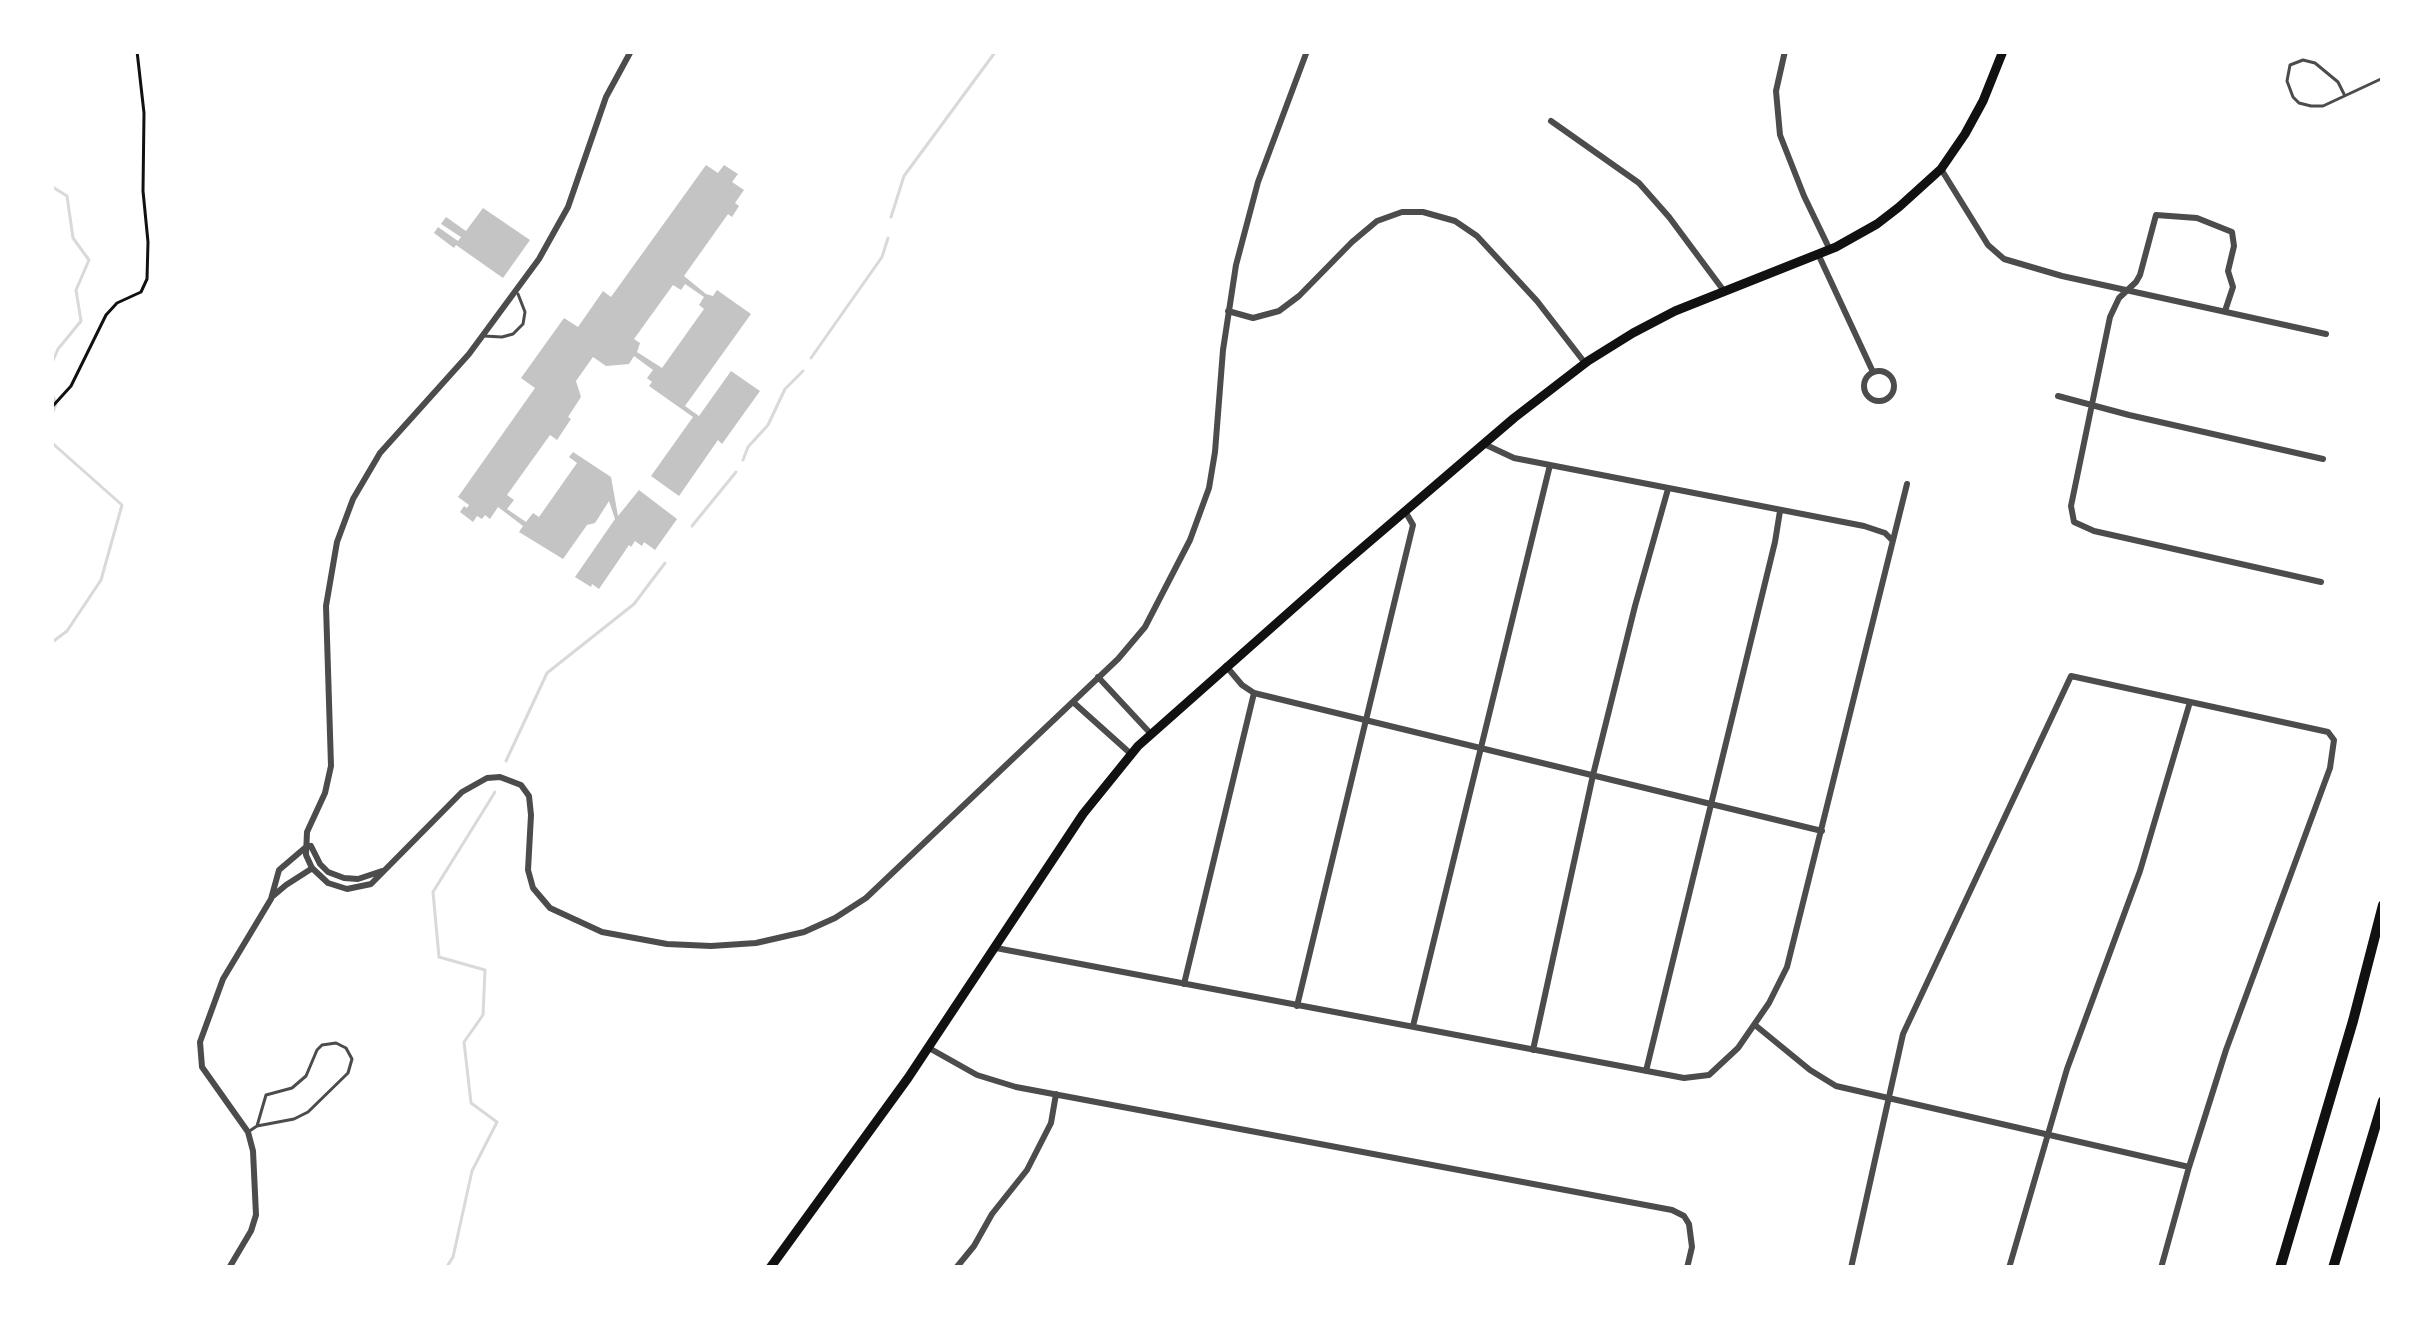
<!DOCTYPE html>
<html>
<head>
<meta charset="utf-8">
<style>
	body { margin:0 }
	#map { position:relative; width:2434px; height:1319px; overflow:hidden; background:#fff; font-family:"PT Sans",sans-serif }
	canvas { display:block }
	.frame { position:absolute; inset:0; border:54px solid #fff; pointer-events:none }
</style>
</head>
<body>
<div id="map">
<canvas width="2434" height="1319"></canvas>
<div class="frame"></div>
</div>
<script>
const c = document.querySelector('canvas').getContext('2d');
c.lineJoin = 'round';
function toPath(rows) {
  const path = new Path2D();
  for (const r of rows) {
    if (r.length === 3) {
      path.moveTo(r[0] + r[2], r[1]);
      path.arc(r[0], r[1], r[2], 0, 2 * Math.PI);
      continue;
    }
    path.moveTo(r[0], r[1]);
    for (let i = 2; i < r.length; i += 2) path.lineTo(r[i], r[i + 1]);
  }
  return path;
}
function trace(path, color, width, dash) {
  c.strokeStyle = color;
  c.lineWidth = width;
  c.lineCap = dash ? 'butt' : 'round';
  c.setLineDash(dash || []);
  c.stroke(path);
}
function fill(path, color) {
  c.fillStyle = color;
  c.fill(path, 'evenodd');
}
trace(toPath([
	[51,186,67,196,73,238,89,260,76,290,81,321,58,349,51,365],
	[891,217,904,176,996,51],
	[811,358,882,257,888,238],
	[51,391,56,404,51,417],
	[51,442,122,505,101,580,67,631,51,643],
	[743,460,748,447,768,425,785,389,803,371],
	[692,526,736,472],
	[506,761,547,673,634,604,665,563],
	[446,1268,453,1257,472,1171,497,1122,471,1103,464,1042,483,1015,485,970,439,957,433,892,495,792]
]), '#d9d9d9', 3);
fill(toPath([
	[706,165,718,173,724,165,738,174,732,182,744,190,735,203,739,206,732,217,728,214,684,276,706,294,713,296,717,290,751,314,685,406,699,416,731,371,760,391,722,444,718,440,679,496,651,476,693,417,649,386,652,382,647,378,653,370,634,356,629,364,606,366,593,357,576,381,581,397,568,417,571,419,557,440,550,435,507,495,514,500,507,509,526,522,533,513,539,517,577,463,569,457,573,452,611,477,618,516,639,490,677,519,655,550,644,542,642,546,635,541,631,547,629,545,599,589,592,584,591,587,575,577,615,519,609,501,595,523,587,525,563,559,519,532,523,526,498,507,490,519,485,515,482,519,477,516,473,522,460,512,464,506,467,508,469,505,458,497,535,388,521,378,564,318,578,327,603,291,611,297],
	[685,284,704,297,699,305,704,309,662,368,637,352,640,343,634,339,673,285,681,290],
	[483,208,530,240,503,278,456,245,454,248,434,233,438,227,458,241,461,237,441,224,446,217,466,231]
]), '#c4c4c4');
trace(toPath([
	[51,408,71,386,106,315,117,303,141,292,147,279,148,242,143,191,144,113,137,51]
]), '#111', 3);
trace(toPath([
	[2344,94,2338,82,2315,63,2303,60,2290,65,2287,81,2293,97,2299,103,2311,106,2323,106,2383,78],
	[484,336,502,337,513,334,523,324,525,312,518,294],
	[248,1132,257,1126,294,1119,308,1112,348,1073,352,1059,346,1048,336,1043,322,1045,317,1050,306,1076,292,1088,266,1095,257,1126]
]), '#4c4c4c', 3);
trace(toPath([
	[631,51,606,97,568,207,539,259,469,354,380,453,353,499,337,542,326,606,331,766,325,793,307,832,306,855,312,868,328,883,347,889,371,884,462,792,487,778,500,777,521,785,529,796,531,815,528,870,533,888,550,908,602,932,667,944,711,946,756,943,804,932,835,918,866,898,1118,659,1145,627,1190,540,1209,488,1215,452,1223,350,1236,265,1258,182,1307,51],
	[1785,51,1776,91,1780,135,1804,196,1830,250],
	[1551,121,1639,183,1669,217,1724,291],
	[1941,169,1988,245,2004,259,2062,276,2326,334],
	[1819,256,1873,372],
	[1228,311,1253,318,1279,311,1299,296,1352,242,1377,221,1402,212,1423,212,1455,221,1477,236,1537,301,1585,363],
	[2225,311,2233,287,2228,271,2234,246,2232,232,2197,218,2156,215,2140,275,2136,282,2119,298,2110,317,2071,506,2074,522,2094,531,2321,582],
	[1879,386,15],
	[2058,396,2129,415,2323,459],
	[1484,444,1514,458,1864,526,1885,533,1892,540],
	[1098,677,1151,734],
	[1254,693,1822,831],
	[1073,702,1131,754],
	[311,846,320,864,328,872,344,878,358,879,382,871],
	[273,896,286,885,311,869],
	[996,948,1684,1078,1709,1075,1738,1048,1769,1003,1787,967,1907,484],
	[1184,984,1254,693,1242,685,1226,666],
	[1297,1006,1413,525,1405,511],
	[1755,1025,1810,1070,1836,1086,2189,1167],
	[1413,1026,1550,465],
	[929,1048,977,1075,1016,1087,1672,1210,1684,1216,1689,1224,1692,1247,1687,1268],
	[1533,1050,1593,775,1635,606,1668,489],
	[1646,1071,1775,542,1780,511],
	[229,1268,251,1231,256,1215,253,1151,248,1132,202,1067,200,1042,223,979,271,899,279,870,306,847,311,846],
	[956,1268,974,1246,992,1214,1027,1170,1051,1123,1056,1094],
	[1851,1268,1903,1034,2071,676,2319,730,2328,732,2334,740,2330,768,2226,1050,2189,1167,2161,1268],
	[2009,1268,2067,1069,2140,871,2190,702]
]), '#4c4c4c', 6);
trace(toPath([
	[770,1268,908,1078,1083,814,1138,746,1340,567,1514,418,1588,361,1633,333,1675,311,1836,247,1877,224,1899,207,1941,169,1965,134,1983,101,2003,51]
]), '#111', 9);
trace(toPath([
	[2280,1268,2353,1021,2383,905],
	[2333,1268,2383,1101]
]), '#111', 10);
</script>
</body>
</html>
